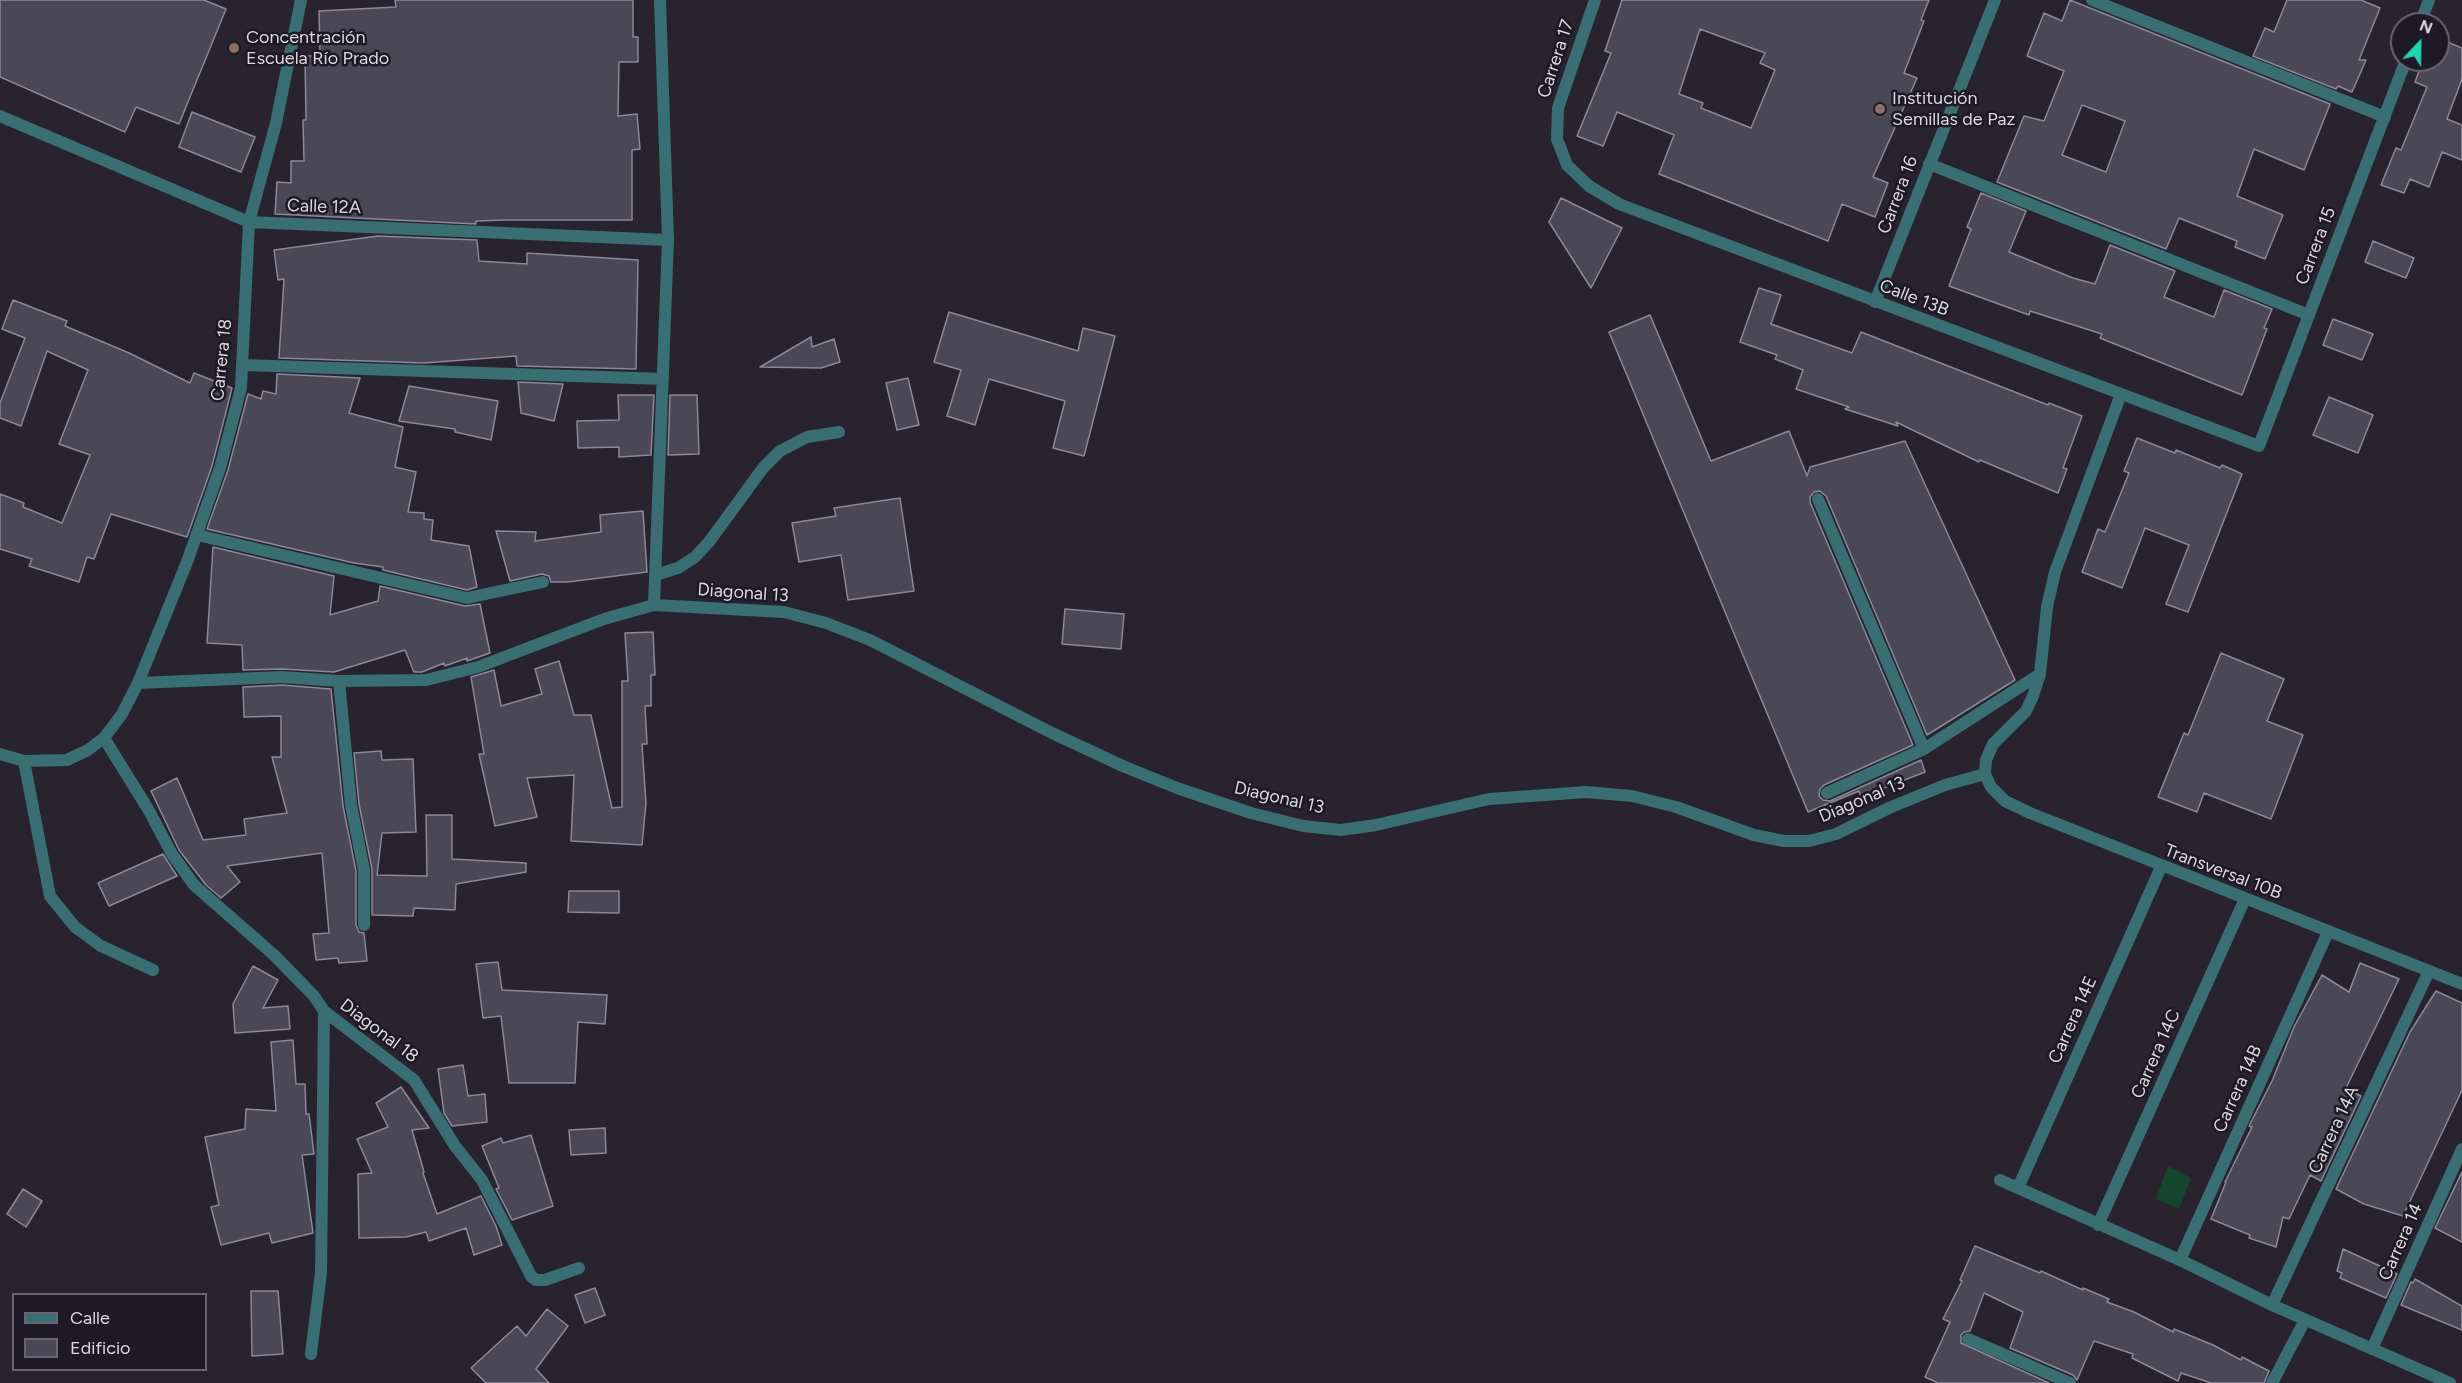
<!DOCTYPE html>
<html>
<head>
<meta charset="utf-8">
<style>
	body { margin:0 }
	#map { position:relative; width:2462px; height:1383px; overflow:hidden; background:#28232f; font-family:Figtree,sans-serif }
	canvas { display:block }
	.legend { position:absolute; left:12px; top:1293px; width:195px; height:78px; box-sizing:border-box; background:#1e1926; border:2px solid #6a6570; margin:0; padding:8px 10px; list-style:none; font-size:18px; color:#dbd8e0 }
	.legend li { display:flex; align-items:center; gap:12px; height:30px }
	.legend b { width:30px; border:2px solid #6a6570 }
	.north { position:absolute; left:2390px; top:12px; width:60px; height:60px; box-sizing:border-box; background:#1e1926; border:2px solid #6a6570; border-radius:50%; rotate:22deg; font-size:16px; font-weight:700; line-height:24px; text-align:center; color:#dbd8e0 }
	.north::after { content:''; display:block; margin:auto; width:21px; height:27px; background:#20d5b0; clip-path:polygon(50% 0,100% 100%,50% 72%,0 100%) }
</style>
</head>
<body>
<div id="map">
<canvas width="2462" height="1383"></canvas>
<ul class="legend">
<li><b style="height:8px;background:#396e72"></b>Calle</li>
<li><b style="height:16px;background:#4a4856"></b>Edificio</li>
</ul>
<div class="north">N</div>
</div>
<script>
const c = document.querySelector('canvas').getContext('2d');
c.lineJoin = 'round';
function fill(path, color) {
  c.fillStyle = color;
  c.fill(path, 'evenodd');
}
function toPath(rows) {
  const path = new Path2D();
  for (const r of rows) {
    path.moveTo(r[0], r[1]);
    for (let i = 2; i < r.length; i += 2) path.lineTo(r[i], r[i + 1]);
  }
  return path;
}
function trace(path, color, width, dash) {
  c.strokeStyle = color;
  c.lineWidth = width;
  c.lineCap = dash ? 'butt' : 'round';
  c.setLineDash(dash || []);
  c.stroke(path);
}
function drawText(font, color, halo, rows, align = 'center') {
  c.font = font + ' Figtree,sans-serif';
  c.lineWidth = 5;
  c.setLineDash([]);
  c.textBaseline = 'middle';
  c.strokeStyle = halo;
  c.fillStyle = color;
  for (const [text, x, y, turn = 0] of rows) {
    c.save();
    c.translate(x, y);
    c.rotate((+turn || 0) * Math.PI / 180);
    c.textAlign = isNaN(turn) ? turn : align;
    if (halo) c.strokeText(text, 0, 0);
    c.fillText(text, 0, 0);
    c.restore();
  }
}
fill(toPath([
	[2168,1166,2191,1178,2179,1209,2156,1199]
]), '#13462c');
const building = toPath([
	[0,0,204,0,226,9,179,124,136,107,125,132,0,77,0,0],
	[395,0,633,0,633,37,638,37,638,62,619,62,618,116,637,114,640,149,632,150,632,220,506,220,476,221,476,224,275,214,277,182,291,183,291,161,304,161,303,120,306,120,305,56,320,56,319,11,396,7,395,0],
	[1622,0,1929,0,1921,20,1924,21,1904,73,1917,78,1873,177,1888,183,1875,217,1842,204,1828,241,1659,174,1674,135,1617,112,1603,146,1577,136,1611,53,1605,51,1622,0],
	[1700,29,1765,53,1760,63,1775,70,1751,128,1701,108,1703,103,1679,94,1700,29],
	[2070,0,2330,104,2304,170,2254,149,2237,196,2283,215,2265,259,2235,247,2237,241,2179,218,2166,249,1997,182,2024,116,2044,121,2064,71,2027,56,2044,13,2062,21,2070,0],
	[2082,105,2125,121,2106,172,2062,155,2082,105],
	[2287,0,2361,0,2380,8,2359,60,2366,60,2352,92,2338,86,2336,89,2253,56,2265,28,2274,32,2287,0],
	[2438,38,2462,48,2462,79,2447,119,2462,125,2462,160,2442,152,2429,187,2410,179,2404,193,2381,185,2396,148,2401,150,2427,87,2415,82,2423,60,2438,60,2438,38],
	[192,112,255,137,241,172,179,147,192,112],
	[1981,193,2026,211,2009,252,2073,278,2095,284,2110,245,2175,271,2164,297,2214,317,2224,290,2272,309,2264,328,2267,329,2242,395,2100,338,2102,334,2030,311,2029,315,1949,286,1971,229,1967,227,1981,193],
	[1561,198,1622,228,1591,288,1549,222,1561,198],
	[378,236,477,240,479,261,527,264,527,253,638,260,636,369,517,366,516,356,424,363,279,358,284,279,278,280,274,250,378,236],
	[2373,241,2414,258,2406,278,2365,262,2373,241],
	[1759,288,1781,295,1771,324,1852,353,1861,332,2048,405,2049,403,2082,416,2063,468,2067,469,2058,493,1980,460,1979,462,1896,422,1898,426,1845,409,1849,407,1796,389,1803,370,1775,359,1777,355,1740,342,1759,288],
	[13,300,67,321,65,326,129,353,190,383,194,373,232,388,212,466,187,537,111,514,94,559,87,557,79,582,29,566,32,559,0,549,0,494,24,503,23,507,62,523,90,455,59,444,88,370,47,351,21,426,0,418,0,403,25,338,2,329,13,300],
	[949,312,1078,351,1083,328,1115,336,1084,456,1053,448,1065,401,989,379,975,425,947,416,961,370,934,362,949,312],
	[1650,315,1711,461,1789,431,1807,476,1810,467,1905,441,2015,680,1927,735,1826,496,1820,491,1814,492,1810,497,1810,502,1913,745,1824,785,1820,789,1819,796,1823,800,1830,801,1921,760,1925,772,1861,797,1859,791,1808,812,1609,332,1650,315],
	[2333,319,2373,334,2362,360,2323,345,2333,319],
	[811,337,812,347,834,339,840,362,821,368,760,367,811,337],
	[277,374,360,378,349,413,403,427,395,467,416,472,408,512,424,513,424,519,433,520,431,540,469,546,477,587,467,590,383,570,383,567,354,563,207,529,228,470,248,394,261,399,263,391,276,394,277,374],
	[908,378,919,425,897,430,886,383,908,378],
	[518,382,563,384,554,421,521,413,518,382],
	[409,386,498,401,491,440,455,432,455,429,399,421,409,386],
	[618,395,654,395,651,455,619,457,619,447,578,448,577,421,619,420,618,395],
	[670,395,697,395,699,454,668,455,670,395],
	[2329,397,2373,415,2358,453,2313,435,2329,397],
	[2137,438,2175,453,2176,450,2220,468,2222,465,2242,474,2188,612,2166,604,2189,545,2145,528,2122,588,2082,572,2098,529,2105,532,2129,473,2124,471,2137,438],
	[900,498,914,591,848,600,841,555,799,562,792,523,836,516,834,508,900,498],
	[643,511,647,572,568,582,551,582,549,576,542,574,510,581,496,531,536,532,535,541,601,532,600,515,643,511],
	[213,547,334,576,330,615,378,601,380,586,465,606,480,604,490,653,467,661,467,658,445,666,444,663,422,672,414,672,405,650,334,672,282,669,243,670,242,645,207,643,213,547],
	[1065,609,1124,614,1121,649,1062,644,1065,609],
	[653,632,655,675,651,675,651,706,645,706,647,744,642,744,646,803,642,845,571,841,574,775,527,778,537,817,495,826,479,754,484,754,471,677,494,670,501,706,542,694,535,669,559,661,574,715,591,715,612,808,622,807,622,681,628,681,625,633,653,632],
	[2221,653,2284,679,2267,721,2303,735,2271,819,2204,793,2197,812,2158,797,2184,733,2188,735,2221,653],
	[282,685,331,689,343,806,356,871,356,925,359,932,364,933,367,961,339,963,338,958,316,960,313,934,329,933,322,853,227,866,240,882,221,898,206,885,179,850,151,791,177,778,203,840,246,835,244,819,287,813,272,757,281,757,281,716,244,717,243,687,282,685],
	[381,751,382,760,413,759,416,832,382,833,377,875,427,876,426,815,452,815,452,859,526,863,526,872,456,884,455,910,414,908,413,916,372,915,372,869,359,804,354,753,381,751],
	[163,854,177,876,109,906,98,883,163,854],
	[569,891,619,891,619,913,568,912,569,891],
	[498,962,502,990,607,995,605,1024,578,1022,575,1083,509,1083,501,1016,483,1018,476,964,498,962],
	[2360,963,2399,979,2346,1088,2361,1096,2321,1181,2310,1175,2289,1219,2283,1217,2276,1247,2249,1238,2250,1235,2211,1219,2226,1182,2225,1182,2252,1127,2249,1126,2272,1081,2294,1027,2322,975,2349,992,2360,963],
	[253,966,278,980,263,1008,288,1006,290,1029,235,1033,233,1004,253,966],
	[2436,991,2462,1003,2462,1090,2403,1216,2364,1204,2336,1189,2410,1032,2436,991],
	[293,1040,296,1084,305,1084,306,1114,309,1114,314,1154,302,1155,313,1233,272,1243,269,1233,221,1245,211,1207,219,1205,205,1137,245,1129,246,1109,276,1111,271,1042,293,1040],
	[463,1065,468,1096,485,1094,487,1122,452,1126,444,1113,438,1069,463,1065],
	[401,1087,429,1128,412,1130,424,1172,423,1173,437,1214,481,1196,496,1226,502,1245,474,1255,466,1228,429,1241,426,1232,406,1237,359,1238,358,1174,372,1173,357,1139,388,1127,376,1103,401,1087],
	[605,1128,606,1153,571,1155,569,1130,605,1128],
	[531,1135,553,1206,512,1220,496,1189,499,1188,482,1146,501,1138,503,1143,531,1135],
	[2462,1172,2462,1242,2435,1228,2462,1172],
	[23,1189,42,1201,26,1227,7,1214,23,1189],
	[1975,1246,2040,1273,2041,1271,2083,1290,2083,1288,2109,1299,2107,1302,2134,1312,2173,1332,2174,1329,2213,1345,2241,1360,2242,1357,2269,1371,2264,1383,2211,1383,2181,1373,2178,1381,2132,1358,2133,1354,2094,1341,2077,1380,2073,1375,2010,1348,2023,1312,1984,1293,1970,1331,1964,1332,1961,1335,1961,1343,2049,1383,1938,1383,1925,1377,1950,1322,1943,1319,1962,1281,1960,1280,1975,1246],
	[2343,1249,2397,1274,2386,1298,2340,1278,2342,1273,2337,1271,2343,1249],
	[2415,1279,2462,1306,2462,1330,2401,1305,2411,1282,2413,1283,2415,1279],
	[595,1288,605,1315,585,1323,575,1295,595,1288],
	[251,1291,278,1291,283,1354,252,1356,251,1291],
	[547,1309,568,1326,536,1369,549,1383,486,1383,471,1368,517,1326,526,1336,547,1309]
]);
fill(building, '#4a4856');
trace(building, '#8b8899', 1.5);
trace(toPath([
	[2092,0,2385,117],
	[1929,164,2309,315],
	[1818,499,1924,749],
	[24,761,50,896,75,927,101,946,153,970]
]), '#396e72', 12);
trace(toPath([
	[2018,1188,2161,867],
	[2098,1225,2245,899],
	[2180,1260,2328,932],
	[2272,1305,2429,971],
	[2372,1349,2462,1149]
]), '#396e72', 12);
trace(toPath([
	[1595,0,1558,108,1557,139,1567,165,1589,186,1619,204,2259,446,2406,60],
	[2420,24,2429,0],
	[0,116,249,222,668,240],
	[1875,302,1995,0],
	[243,365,663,379],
	[2121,394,2055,572,2047,607,2040,674,2033,696,2026,711,1993,744,1986,760,1985,774,1991,787,2005,801,2030,813,2462,984],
	[197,535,467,598,543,582],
	[655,575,678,568,695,557,709,542,763,468,780,451,807,437,839,432],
	[654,605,668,240,660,0],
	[339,681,351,805,364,870,364,925],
	[138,683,282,677,339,681,426,680,478,667,604,619,654,605,784,612,826,623,870,640,1052,733,1125,767,1177,788,1251,813,1303,826,1341,830,1376,825,1489,799,1586,792,1632,796,1676,807,1754,835,1784,841,1809,841,1836,834,1889,808,1945,785,1985,774],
	[104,738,148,809,172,854,194,885,274,955,314,996,324,1011,414,1080,455,1146,482,1180,531,1276,536,1280,545,1280,579,1268],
	[0,754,24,761,67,760,88,750,104,738,122,714,138,683,187,562,220,468,241,388,249,222,276,123,301,0],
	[1827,793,1924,749,2040,674],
	[2000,1180,2180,1260,2272,1305,2450,1383],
	[1968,1339,2070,1383],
	[311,1354,321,1273,324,1011],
	[2272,1383,2305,1320]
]), '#396e72', 12);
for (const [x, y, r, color] of [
	[234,48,6,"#8d6e63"],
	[1880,109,6,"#8d6e63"]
]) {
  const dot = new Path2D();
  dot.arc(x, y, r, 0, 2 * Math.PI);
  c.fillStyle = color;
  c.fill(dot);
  trace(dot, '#1e1926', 2);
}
drawText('18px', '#dbd8e0', '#1e1926', [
	["Concentración",246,38],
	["Escuela Río Prado",246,59],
	["Institución",1892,99],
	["Semillas de Paz",1892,120]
], 'left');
drawText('18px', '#dbd8e0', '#1e1926', [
	["Carrera 17",1556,59,-72],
	["Carrera 16",1898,195,-69],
	["Calle 12A",324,207,2],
	["Carrera 15",2316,246,-69],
	["Calle 13B",1914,298,21],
	["Carrera 18",222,360,-84],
	["Diagonal 13",743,593,4],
	["Diagonal 13",1279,798,13],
	["Diagonal 13",1862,800,-23],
	["Transversal 10B",2223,872,21],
	["Carrera 14E",2073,1020,-66],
	["Diagonal 18",379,1031,37],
	["Carrera 14C",2156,1054,-66],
	["Carrera 14B",2238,1089,-66],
	["Carrera 14A",2334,1130,-65],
	["Carrera 14",2401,1242,-66]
]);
</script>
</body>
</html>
